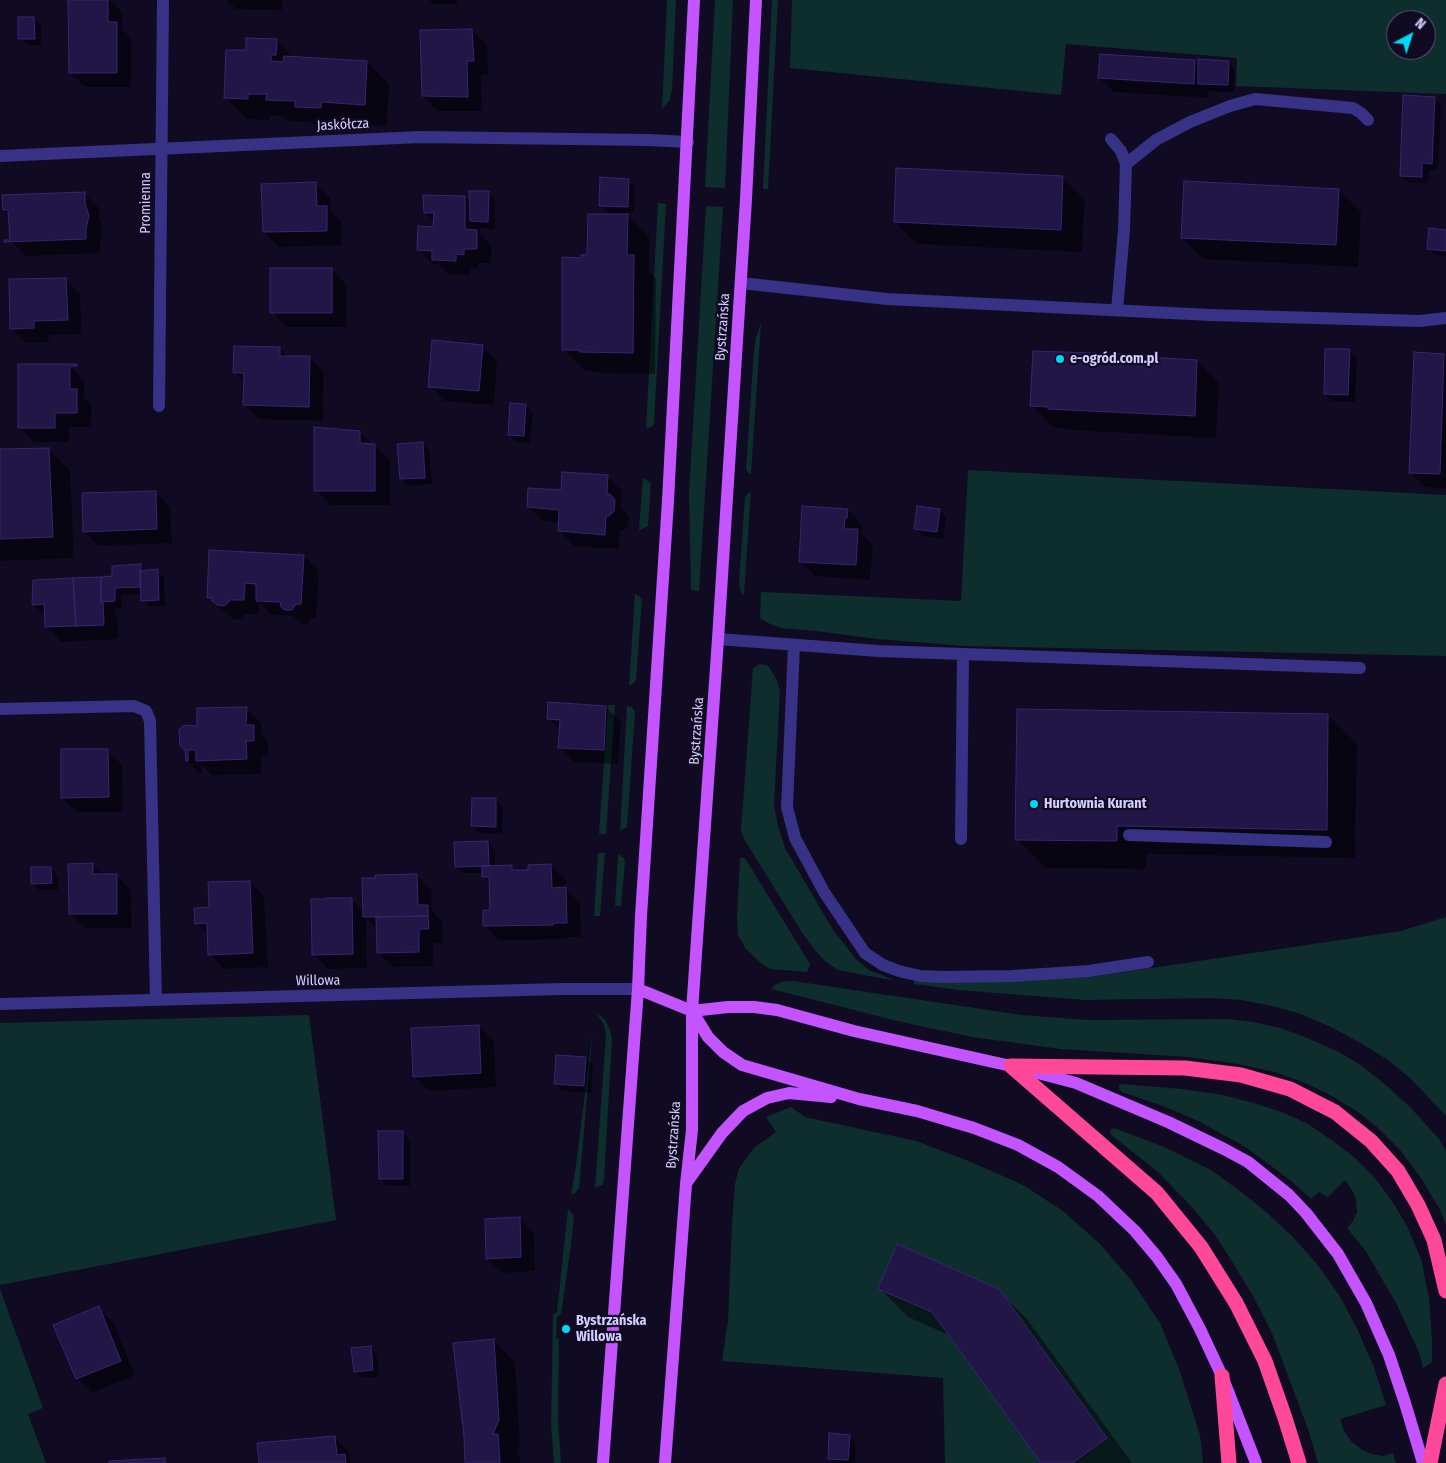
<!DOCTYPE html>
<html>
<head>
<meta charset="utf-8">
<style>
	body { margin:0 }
	#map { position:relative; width:1446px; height:1463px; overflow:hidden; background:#100b23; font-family:"Fira Sans Condensed",sans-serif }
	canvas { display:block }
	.north { position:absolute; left:1386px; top:10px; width:50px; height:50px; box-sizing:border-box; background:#100b23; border:1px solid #5e597b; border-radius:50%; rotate:40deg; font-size:14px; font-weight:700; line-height:20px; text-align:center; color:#d4cdff }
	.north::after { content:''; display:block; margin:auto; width:18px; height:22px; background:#00d8f8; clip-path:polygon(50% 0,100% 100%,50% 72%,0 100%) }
</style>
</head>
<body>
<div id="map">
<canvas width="1446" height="1463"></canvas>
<div class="north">N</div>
</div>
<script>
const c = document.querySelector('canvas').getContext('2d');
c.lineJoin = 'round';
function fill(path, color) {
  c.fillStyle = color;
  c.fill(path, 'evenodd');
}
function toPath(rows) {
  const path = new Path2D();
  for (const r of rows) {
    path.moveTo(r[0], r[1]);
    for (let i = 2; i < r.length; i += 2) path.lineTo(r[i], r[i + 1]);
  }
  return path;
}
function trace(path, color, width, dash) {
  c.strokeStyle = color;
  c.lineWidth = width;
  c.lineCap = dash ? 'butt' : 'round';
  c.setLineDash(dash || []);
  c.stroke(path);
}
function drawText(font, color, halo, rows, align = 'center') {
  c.font = font + ' "Fira Sans Condensed",sans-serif';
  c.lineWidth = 4.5;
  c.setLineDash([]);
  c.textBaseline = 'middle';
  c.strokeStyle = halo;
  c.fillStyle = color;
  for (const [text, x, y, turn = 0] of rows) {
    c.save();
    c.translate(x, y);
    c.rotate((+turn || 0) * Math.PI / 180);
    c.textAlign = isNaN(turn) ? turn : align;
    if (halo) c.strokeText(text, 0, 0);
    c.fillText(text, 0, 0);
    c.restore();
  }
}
fill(toPath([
	[667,0,676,0,672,90,669,101,662,109],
	[715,0,733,0,725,188,705,187],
	[772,0,778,0,768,189,763,189],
	[792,0,1446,0,1446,94,1236,86,1237,58,1066,44,1061,95,790,68],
	[1396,20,1426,20,1426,50,1396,50],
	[658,203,666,204,654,424,651,427,646,428],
	[706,206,723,207,699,591,691,590,689,493],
	[761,323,751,474,749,474,746,469,754,350,756,337],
	[968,470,1446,495,1446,656,964,646,878,639,815,631,781,628,768,623,760,618,761,592,961,601],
	[643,478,651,483,648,526,639,530],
	[751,491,744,596,740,590,739,581,745,497],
	[635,594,639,596,642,600,636,680,633,684,629,685],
	[759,664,766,665,770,668,777,681,780,691,774,804,778,826,785,848,833,930,856,959,869,970,896,981,838,970,826,962,814,949,801,931,744,839,741,831,753,668],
	[608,705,615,705,606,834,599,834],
	[627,706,632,707,635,712,627,827,620,831],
	[598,853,605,853,600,916,594,916],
	[618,854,624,858,625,863,621,906,615,906],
	[740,858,745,858,810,964,807,972,771,969,763,965,746,949,738,935,737,917],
	[1446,917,1446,1116,1410,1078,1388,1060,1364,1045,1331,1027,1301,1014,1272,1006,1241,1000,1211,998,1085,1000,959,990,914,984,914,981,941,982,1091,977,1401,931],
	[793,981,1022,1015,1088,1020,1228,1019,1253,1022,1280,1028,1305,1037,1339,1052,1362,1066,1387,1086,1411,1108,1439,1139,1446,1151,1446,1225,1439,1208,1421,1178,1400,1150,1378,1128,1358,1112,1332,1096,1305,1083,1275,1072,1238,1064,1188,1057,1061,1049,972,1037,897,1021,771,989,775,985,782,982],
	[596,1012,605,1020,610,1030,612,1039,604,1180,602,1185,595,1188,606,1035,604,1025],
	[309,1015,336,1220,0,1285,0,1023],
	[593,1028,579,1188,575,1193,571,1195,576,1166],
	[1121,1084,1182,1089,1223,1095,1254,1103,1284,1113,1308,1124,1333,1141,1354,1157,1374,1177,1392,1201,1407,1226,1421,1259,1429,1298,1432,1339,1432,1362,1423,1368,1419,1352,1395,1301,1365,1250,1347,1228,1353,1221,1357,1212,1356,1199,1352,1190,1345,1180,1328,1197,1319,1192,1311,1199,1290,1180,1244,1146,1196,1120,1163,1106,1122,1092,1119,1089,1119,1086],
	[791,1107,805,1117,916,1141,971,1162,1023,1185,1063,1211,1101,1245,1132,1281,1160,1323,1179,1369,1200,1435,1203,1463,945,1463,943,1378,722,1361,728,1321,732,1223,735,1184,739,1168,755,1147,776,1132,766,1117],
	[1114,1128,1162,1146,1211,1170,1244,1194,1266,1212,1293,1237,1317,1264,1341,1298,1358,1331,1374,1367,1386,1405,1340,1419,1344,1431,1351,1441,1361,1449,1371,1454,1383,1456,1393,1453,1396,1463,1318,1463,1309,1432,1272,1333,1253,1296,1233,1263,1215,1235,1190,1205,1158,1172,1110,1134,1111,1129],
	[568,1209,574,1216,571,1245,561,1314,557,1316,556,1338,559,1339,558,1421,561,1463,554,1463,551,1424,553,1315,557,1312],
	[0,1289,43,1408,28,1414,46,1463,0,1463]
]), '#0e2d2d');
fill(toPath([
	[69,0,110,0,122,12,122,29,131,38,131,87,85,87,70,73],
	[226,0,282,0,282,10,236,9],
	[429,0,457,0,457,4,433,4],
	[33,18,41,25,41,45,27,45,20,38],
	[472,30,487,45,488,75,481,75,482,111,437,111,423,96],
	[276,40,294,58,367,62,389,84,387,126,343,123,343,130,318,129,311,122,289,121,284,116,270,115,270,120,247,119,225,97,247,51],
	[1194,61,1199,66,1228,62,1235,69,1234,92,1208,91,1208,98,1114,92,1099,78],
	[1434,98,1441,105,1438,170,1429,170,1428,183,1408,182,1401,175],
	[1063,178,1085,200,1082,252,917,244,895,222],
	[628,180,635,187,634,213,625,213,649,237,649,271,656,278,655,374,603,373,601,372,585,371,563,349,582,259,588,256,609,215,600,205],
	[315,183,330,198,331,211,341,222,342,245,279,247,264,232],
	[1339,190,1361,212,1358,267,1204,259,1182,238],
	[488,192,495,200,495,229,480,228,480,234,492,246,491,263,478,263,478,269,471,268,470,275,448,274,438,264,433,264,418,249,434,228,434,221,425,212,465,197,471,203],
	[84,193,99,208,99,218,103,231,100,244,100,253,26,256,12,242,10,216,4,209],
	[1446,232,1446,256,1436,255,1428,248],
	[331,269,346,284,346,327,286,327,272,312],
	[66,279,80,294,82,334,48,335,49,342,26,343,11,328],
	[482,346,497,360,494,405,444,401,430,386],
	[280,349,288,357,309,357,324,372,323,421,259,419,244,405,245,383,234,372],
	[1349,351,1357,358,1355,402,1332,401,1325,394],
	[1087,353,1145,356,1147,358,1197,361,1219,383,1216,438,1072,430,1070,429,1053,427,1031,405,1087,355],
	[1444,355,1446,357,1446,488,1425,487,1411,473],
	[69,366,84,380,84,397,92,405,91,427,69,427,69,442,34,442,19,428],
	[526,406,533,413,530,443,516,442,509,435],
	[360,433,390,460,390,505,330,505,316,490],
	[422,443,429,450,432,484,408,486,401,479],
	[48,449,70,471,74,558,0,561,0,451],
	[608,477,622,491,621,507,629,516,628,526,624,530,620,530,619,549,574,546,559,531,560,523,543,521,528,507,562,491],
	[155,492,170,507,172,543,99,546,84,531],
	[848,510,862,525,861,534,873,545,870,580,815,576,800,561],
	[939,510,946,517,943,539,923,536,916,529],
	[304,556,319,571,316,618,311,618,307,624,301,624,293,616,272,615,259,602,258,614,244,614,243,617,239,620,233,619,225,612,223,612,208,597],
	[140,566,146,572,157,571,164,578,165,606,149,607,142,600,142,594,121,595,122,608,115,609,115,616,118,618,118,639,61,642,47,627,46,617,33,604,113,577],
	[606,707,621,722,618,764,574,762,559,747,560,730,548,718],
	[246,708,261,723,261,733,268,741,268,756,261,755,261,774,212,775,202,765,201,775,187,761,186,751],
	[1328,715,1357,744,1355,858,1146,854,1146,869,1045,868,1017,839],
	[107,750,122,765,123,812,77,812,62,798],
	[496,800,503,807,502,834,480,833,472,826],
	[488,843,495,850,495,867,511,867,516,871,530,871,551,866,566,880,566,889,580,903,581,937,567,937,567,939,499,940,484,925,491,911,490,884,483,877,483,873,463,873,456,866],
	[93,864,104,875,116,875,131,890,132,928,85,928,70,914],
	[51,868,58,876,58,890,39,890,32,883],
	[416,875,431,890,432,911,442,921,443,943,433,943,433,966,393,967,378,953,378,929,366,918,367,968,328,969,314,955,351,899,364,912],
	[250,882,264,897,268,967,224,969,209,954,209,935,197,923,210,909],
	[479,1026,494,1041,496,1087,429,1091,414,1077],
	[586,1058,593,1065,591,1093,562,1091,555,1084],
	[402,1132,410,1140,410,1186,387,1185,380,1178],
	[519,1218,534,1233,535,1271,502,1273,487,1259],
	[879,1288,998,1290,1027,1319,1132,1463,1043,1463,951,1336,908,1317],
	[98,1308,113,1322,135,1375,92,1393,77,1378],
	[493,1340,515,1362,520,1443,516,1454,520,1457,520,1463,467,1463],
	[370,1347,377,1354,379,1377,362,1378,355,1371],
	[849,1436,856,1443,855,1463,834,1463,829,1458],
	[334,1437,349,1452,350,1461,352,1463,260,1463]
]), '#0007');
const building = toPath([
	[68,0,108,0,108,22,117,22,117,73,69,73,68,0],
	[18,17,34,17,35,39,18,39,18,17],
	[472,29,474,61,467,61,468,97,422,96,420,30,472,29],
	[246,38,277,39,276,55,271,55,271,61,283,62,284,56,367,61,365,105,321,102,321,108,295,107,295,101,266,100,267,94,248,94,248,99,224,98,226,50,246,50,246,38],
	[1100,54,1195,60,1194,84,1098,78,1100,54],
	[1198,59,1229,61,1228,85,1198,84,1198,59],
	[1403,95,1435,97,1432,164,1422,163,1422,177,1400,176,1403,95],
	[896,168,1063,176,1061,230,894,222,896,168],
	[600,177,629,179,628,207,599,206,600,177],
	[1184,181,1339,189,1336,245,1181,238,1184,181],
	[316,182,317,206,327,206,327,231,263,232,261,184,316,182],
	[469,191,489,191,488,222,470,221,469,191],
	[85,192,85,203,89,216,86,229,86,239,4,242,4,240,10,240,8,210,3,210,2,195,85,192],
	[423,195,465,196,465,229,477,230,477,249,464,249,464,255,456,254,456,261,432,260,432,251,417,250,418,226,433,227,434,213,424,213,423,195],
	[588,214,628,214,627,255,634,255,633,353,580,352,579,350,562,350,562,257,581,258,581,255,587,254,588,214],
	[1429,228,1446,230,1446,251,1427,249,1429,228],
	[270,268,332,268,332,313,270,313,270,268],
	[66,278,68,320,34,321,34,328,10,329,9,279,66,278],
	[432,340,483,345,479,391,428,387,432,340],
	[234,346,280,347,280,356,310,356,309,407,243,405,244,373,233,373,234,346],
	[1325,349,1350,349,1348,395,1324,394,1325,349],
	[1033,351,1146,355,1146,357,1197,360,1195,416,1048,409,1048,407,1030,406,1033,351],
	[1414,352,1444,354,1440,474,1409,473,1414,352],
	[18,364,77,364,77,366,70,366,70,389,77,389,77,413,55,413,55,428,18,428,18,364],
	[510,403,526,404,524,436,508,435,510,403],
	[314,427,360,431,360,443,375,444,375,491,314,491,314,427],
	[423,442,425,478,400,479,397,444,423,442],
	[49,448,53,537,0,539,0,449,49,448],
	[562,472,608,475,607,494,610,494,615,500,614,511,609,516,606,516,605,535,558,531,559,510,527,507,528,488,561,490,562,472],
	[156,491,157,529,83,532,82,493,156,491],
	[802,506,848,509,847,518,845,518,844,529,858,529,856,565,799,562,802,506],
	[917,506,940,509,937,532,914,529,917,506],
	[209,550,304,555,301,604,296,604,292,610,285,610,280,606,281,602,256,601,256,584,245,583,244,600,229,600,229,602,224,606,217,605,212,601,212,598,207,598,209,550],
	[141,564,140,587,115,588,115,601,101,602,101,577,112,576,112,566,141,564],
	[158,569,159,600,141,601,140,571,158,569],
	[101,577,101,602,103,602,104,625,76,626,73,578,101,577],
	[73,578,76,626,45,627,44,604,32,605,33,580,73,578],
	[548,702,606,706,604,750,558,748,560,720,547,719,548,702],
	[247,707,246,725,254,725,254,741,246,741,247,759,196,761,196,750,188,750,188,761,186,761,185,750,180,746,179,730,184,725,197,726,197,708,247,707],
	[1017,709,1328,714,1327,830,1117,826,1117,841,1015,840,1017,709],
	[61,749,108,749,109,797,61,798,61,749],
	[472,798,496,798,496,827,471,826,472,798],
	[488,841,489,866,455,867,454,842,488,841],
	[93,863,93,874,117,874,117,914,69,914,68,864,93,863],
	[551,864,552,888,566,887,567,923,553,923,553,925,483,926,483,910,490,910,489,877,482,877,482,866,512,865,512,870,528,870,528,865,551,864],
	[31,867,51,867,52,883,31,884,31,867],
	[417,874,418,905,428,905,428,916,363,917,362,878,375,878,375,875,417,874],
	[250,881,253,953,208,955,207,923,195,924,194,908,209,907,208,882,250,881],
	[326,898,352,898,353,954,312,955,311,899,326,899,326,898],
	[428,916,429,929,419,929,419,952,377,953,376,917,428,916],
	[479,1025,481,1073,413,1077,411,1028,479,1025],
	[556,1055,586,1057,584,1086,554,1084,556,1055],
	[378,1131,403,1131,403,1179,379,1179,378,1131],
	[520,1217,521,1257,486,1259,485,1219,520,1217],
	[897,1244,999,1289,1107,1438,1072,1463,1041,1463,932,1312,878,1289,897,1244],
	[99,1306,121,1361,76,1379,53,1325,99,1306],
	[494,1339,499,1420,493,1434,498,1434,500,1463,465,1463,464,1436,453,1343,494,1339],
	[371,1346,373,1370,354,1372,351,1348,371,1346],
	[829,1433,850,1435,848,1460,828,1459,829,1433],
	[335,1436,337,1455,345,1454,346,1463,259,1463,257,1443,335,1436],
	[165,1458,165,1463,109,1463,109,1461,165,1458]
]);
fill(building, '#211645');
trace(building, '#372574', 1);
trace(toPath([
	[1111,139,1121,151,1126,164,1124,230,1117,310],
	[0,156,421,137,648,140,688,142],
	[1126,164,1156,140,1190,122,1230,106,1255,99,1353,108,1361,113,1368,120],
	[741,283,887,299,1211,315,1420,321,1446,318],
	[159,406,163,0],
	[718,639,878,651,1360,668],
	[794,645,787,807,795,838,824,892,865,953,883,965,899,971,920,976,943,977,1013,976,1089,971,1148,962],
	[0,709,134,706,146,711,150,721,156,1000],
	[1129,835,1326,842],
	[961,839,963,654],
	[0,1004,562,989,638,989]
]), '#373286', 12);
trace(toPath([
	[638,989,692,1011,728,1007,754,1007,777,1010,854,1031,1011,1066,1076,1083,1168,1122,1224,1149,1248,1162,1289,1195,1306,1213,1338,1254,1366,1303,1389,1355,1405,1403,1423,1463],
	[692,1011,708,1037,723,1052,742,1065,859,1099,917,1111,974,1128,1018,1145,1058,1167,1098,1196,1135,1231,1157,1257,1176,1284,1200,1329,1222,1376,1256,1463],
	[687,1182,722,1133,743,1111,767,1098,789,1093,831,1097],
	[603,1463,638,989,641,916,668,501,694,0],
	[665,1463,686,1184,692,1130,692,1011,718,639,746,199,756,0]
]), '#c454ff', 12);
trace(toPath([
	[1011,1066,1185,1068,1241,1075,1290,1089,1335,1112,1371,1141,1398,1171,1418,1205,1434,1240,1446,1291],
	[1011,1066,1157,1193,1201,1247,1236,1303,1265,1361,1285,1418,1299,1463],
	[1222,1376,1229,1463],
	[1430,1463,1446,1384]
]), '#ff489a', 15);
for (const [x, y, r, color] of [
	[1060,359,5,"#00d8f8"],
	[1034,804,5,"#00d8f8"],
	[566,1329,5,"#00d8f8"]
]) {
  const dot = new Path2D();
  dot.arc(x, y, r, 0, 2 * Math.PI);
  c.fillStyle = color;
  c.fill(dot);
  trace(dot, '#100b23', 2);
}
drawText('14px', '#d4cdff', '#100b23', [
	["Jaskółcza",343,125,-3],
	["Promienna",146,203,-90],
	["Bystrzańska",723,327,-86],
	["Bystrzańska",697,731,-86],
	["Willowa",318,981,-1],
	["Bystrzańska",674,1135,-86]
]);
drawText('bold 14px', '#d4cdff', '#100b23', [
	["e-ogród.com.pl",1070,359],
	["Hurtownia Kurant",1044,804],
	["Bystrzańska",576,1321],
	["Willowa",576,1337]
], 'left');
</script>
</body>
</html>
